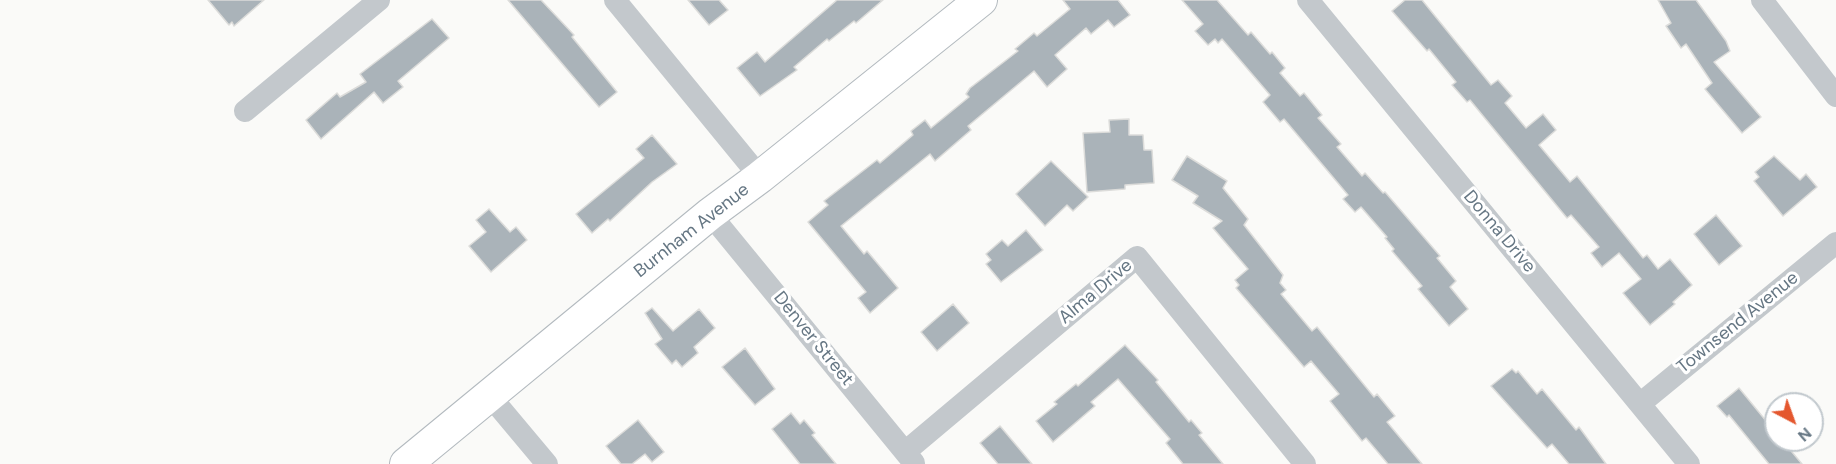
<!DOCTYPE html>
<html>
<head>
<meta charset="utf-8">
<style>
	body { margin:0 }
	#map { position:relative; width:1836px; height:464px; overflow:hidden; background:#fafaf8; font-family:"DM Sans",sans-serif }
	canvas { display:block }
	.north { position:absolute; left:1764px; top:392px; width:60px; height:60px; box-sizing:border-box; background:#fff; border:2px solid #c1c8cd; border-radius:50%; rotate:139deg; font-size:16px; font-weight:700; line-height:24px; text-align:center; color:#657683 }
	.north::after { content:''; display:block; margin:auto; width:21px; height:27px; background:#e4572e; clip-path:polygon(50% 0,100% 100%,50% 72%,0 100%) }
</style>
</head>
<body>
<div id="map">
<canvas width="1836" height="464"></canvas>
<div class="north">N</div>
</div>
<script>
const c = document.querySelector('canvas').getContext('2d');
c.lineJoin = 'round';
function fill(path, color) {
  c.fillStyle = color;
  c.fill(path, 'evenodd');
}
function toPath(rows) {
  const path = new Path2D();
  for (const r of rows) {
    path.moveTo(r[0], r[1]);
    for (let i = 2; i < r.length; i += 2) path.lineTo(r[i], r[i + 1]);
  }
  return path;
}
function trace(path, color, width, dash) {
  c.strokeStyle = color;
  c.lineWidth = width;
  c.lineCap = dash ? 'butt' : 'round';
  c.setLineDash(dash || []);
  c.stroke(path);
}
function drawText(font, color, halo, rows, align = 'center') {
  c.font = font + ' "DM Sans",sans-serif';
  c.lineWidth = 6;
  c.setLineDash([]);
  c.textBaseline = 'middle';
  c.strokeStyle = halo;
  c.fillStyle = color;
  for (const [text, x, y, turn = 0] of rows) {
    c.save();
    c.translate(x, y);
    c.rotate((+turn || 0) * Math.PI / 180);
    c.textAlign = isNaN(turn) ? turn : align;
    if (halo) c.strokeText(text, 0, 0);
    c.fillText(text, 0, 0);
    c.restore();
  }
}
const building = toPath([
	[208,0,264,0,234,26,232,22,229,25,208,0],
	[508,0,541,0,574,35,572,37,617,92,599,107,508,0],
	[688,0,719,0,728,10,709,25,688,0],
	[837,0,883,0,856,23,854,21,829,41,827,39,794,67,797,70,760,96,737,68,757,52,765,62,837,0],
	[1063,0,1118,0,1130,15,1114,27,1108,20,1091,34,1086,28,1055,55,1067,69,1047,87,1034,71,968,126,971,130,935,161,930,154,841,226,864,254,867,251,898,288,870,313,858,298,866,292,808,222,828,205,824,201,877,160,880,163,913,135,911,131,925,120,931,128,969,97,966,94,970,88,1018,51,1015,49,1034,33,1037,36,1070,9,1063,0],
	[1182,0,1217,0,1248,35,1251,32,1270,54,1272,52,1285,68,1280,73,1300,96,1304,93,1322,115,1318,118,1341,144,1337,147,1362,176,1365,173,1383,193,1385,192,1440,256,1437,258,1456,281,1450,287,1468,309,1449,326,1418,289,1422,286,1392,251,1394,249,1385,238,1387,237,1361,207,1355,212,1343,199,1348,195,1284,119,1280,122,1263,102,1270,95,1222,39,1218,43,1215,39,1208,45,1195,31,1203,24,1182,0],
	[1405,0,1422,0,1491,85,1498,80,1512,96,1505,103,1526,128,1543,114,1556,130,1539,145,1570,182,1577,176,1643,258,1647,255,1658,269,1670,259,1692,285,1673,302,1675,304,1650,325,1623,293,1641,279,1619,253,1602,267,1591,253,1599,247,1571,215,1567,218,1562,212,1470,100,1467,102,1452,85,1456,82,1429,49,1427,51,1392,11,1405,0],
	[1658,0,1696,0,1726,41,1730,51,1714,62,1761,117,1742,133,1705,89,1712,83,1686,44,1681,48,1666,26,1671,23,1658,0],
	[432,19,449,38,398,81,403,87,383,103,374,92,321,139,306,120,337,93,340,97,366,82,360,74,432,19],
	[1129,119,1129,135,1143,135,1144,150,1152,150,1154,183,1125,185,1125,189,1087,192,1083,133,1110,132,1109,120,1129,119],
	[652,135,677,164,652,182,610,221,608,219,592,233,576,214,644,158,636,149,652,135],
	[1187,156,1227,181,1223,188,1248,219,1244,225,1283,275,1280,283,1286,290,1281,294,1312,331,1317,327,1374,397,1377,394,1395,416,1387,422,1422,464,1388,464,1366,438,1362,441,1330,401,1339,394,1311,361,1304,367,1236,288,1239,285,1235,280,1248,269,1213,228,1222,221,1193,203,1198,196,1172,180,1187,156],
	[1774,156,1800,180,1806,174,1817,187,1783,216,1754,181,1759,177,1755,172,1774,156],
	[1051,161,1088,197,1073,211,1067,205,1045,226,1016,194,1051,161],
	[489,209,510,232,516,227,527,240,491,272,469,246,486,232,476,220,489,209],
	[1716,215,1742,246,1719,265,1694,234,1716,215],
	[1026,230,1043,250,1001,282,986,264,991,260,986,254,1002,240,1008,246,1026,230],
	[953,304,969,323,937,351,921,332,953,304],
	[652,308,673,331,699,309,715,328,694,347,698,353,682,367,676,360,672,364,655,344,662,339,645,313,652,308],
	[1125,345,1158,380,1156,382,1189,422,1191,420,1202,433,1199,435,1223,464,1183,464,1166,443,1170,439,1118,379,1091,402,1095,406,1053,442,1036,421,1057,404,1054,402,1076,384,1078,386,1125,345],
	[745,348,775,389,755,405,722,367,745,348],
	[1512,369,1516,373,1518,371,1537,394,1542,389,1576,430,1579,427,1606,464,1569,464,1552,444,1547,448,1491,386,1512,369],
	[1739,388,1776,433,1776,440,1782,440,1802,464,1769,464,1729,415,1727,417,1717,406,1739,388],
	[791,413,800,424,804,420,815,433,812,435,836,464,800,464,772,429,791,413],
	[638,420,664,452,652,462,645,454,632,464,621,464,606,446,638,420],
	[1000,426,1032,464,998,464,980,443,1000,426]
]);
fill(building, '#aab3b9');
trace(building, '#dcdcda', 1.5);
const secondary = toPath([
	[406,464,710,214,760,177,981,0]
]);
trace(secondary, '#b3babf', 34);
trace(toPath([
	[615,0,760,177],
	[1308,0,1689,464],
	[1762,0,1836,96],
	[245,111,379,0],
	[710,214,914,463],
	[490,396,547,464],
	[1641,403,1836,243],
	[905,452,1137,257,1305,464]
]), '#c3c8cc', 22);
trace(secondary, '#fff', 32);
drawText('18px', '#657683', '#fff', [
	["Burnham Avenue",692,231,-38],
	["Donna Drive",1499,232,50],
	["Alma Drive",1096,292,-40],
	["Townsend Avenue",1738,323,-39],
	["Denver Street",813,339,51]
]);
</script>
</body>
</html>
